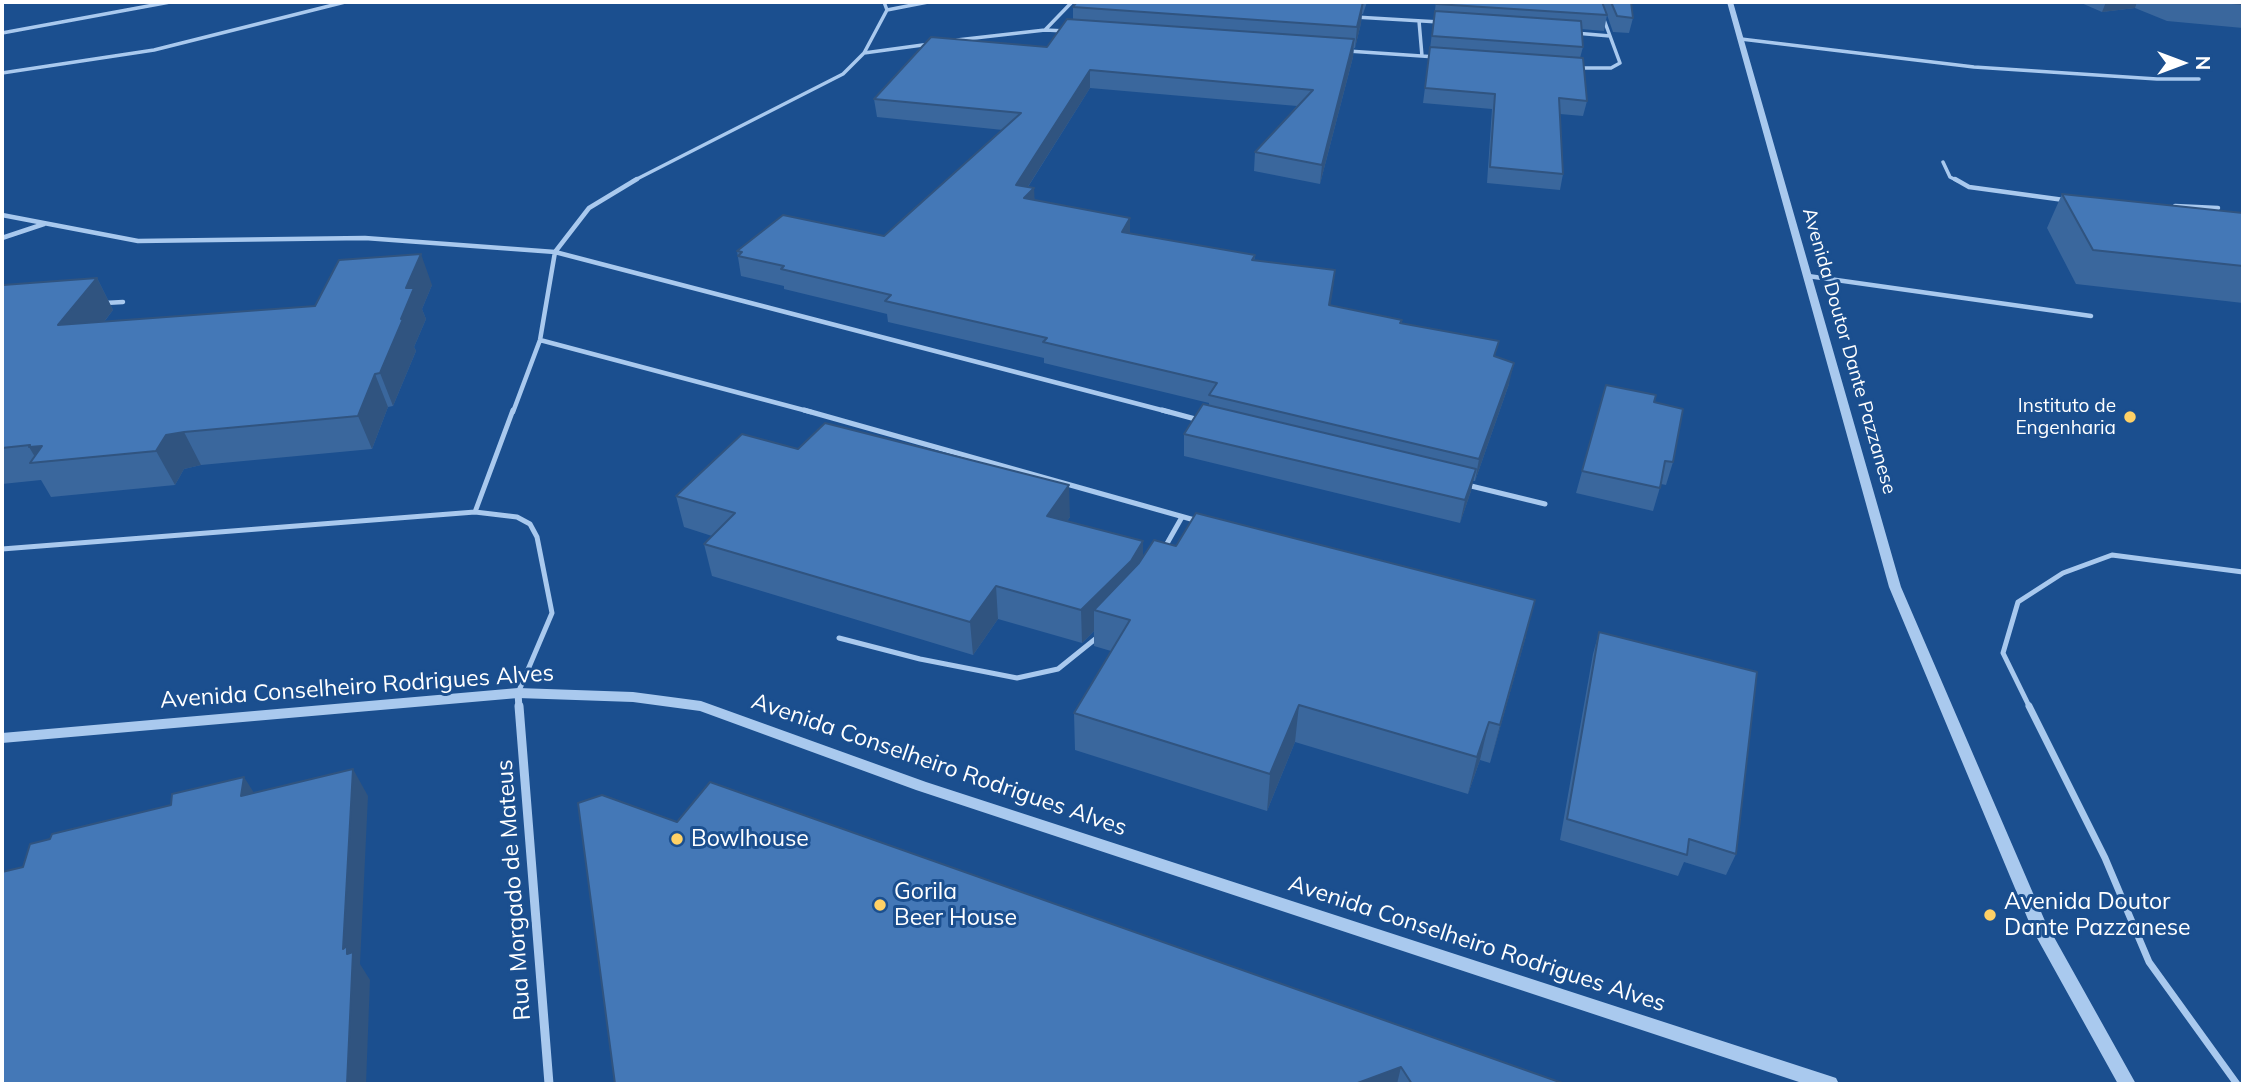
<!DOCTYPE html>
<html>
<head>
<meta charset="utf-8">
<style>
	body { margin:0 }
	#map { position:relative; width:2245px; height:1086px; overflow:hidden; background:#1b4f8f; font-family:Mulish,sans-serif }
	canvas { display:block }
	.frame { position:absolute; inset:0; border:4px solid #fff; pointer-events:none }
	.north { position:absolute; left:2147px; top:28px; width:70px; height:70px; -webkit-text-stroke:5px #1b4f8f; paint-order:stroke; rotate:90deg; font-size:19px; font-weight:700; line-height:28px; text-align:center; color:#fff }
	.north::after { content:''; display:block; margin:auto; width:24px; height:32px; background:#fff; clip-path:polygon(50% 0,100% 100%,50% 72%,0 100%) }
</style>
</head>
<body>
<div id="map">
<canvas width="2245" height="1086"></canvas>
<div class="frame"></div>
<div class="north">N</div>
</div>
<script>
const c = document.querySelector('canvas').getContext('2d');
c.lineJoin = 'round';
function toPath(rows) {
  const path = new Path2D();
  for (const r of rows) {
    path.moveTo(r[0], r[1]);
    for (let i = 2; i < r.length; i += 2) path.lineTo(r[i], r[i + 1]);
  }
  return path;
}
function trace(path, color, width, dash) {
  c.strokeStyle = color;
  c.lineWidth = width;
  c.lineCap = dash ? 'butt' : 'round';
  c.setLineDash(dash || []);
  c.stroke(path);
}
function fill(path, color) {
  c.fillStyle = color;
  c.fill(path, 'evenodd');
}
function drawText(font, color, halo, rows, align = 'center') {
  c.font = font + ' Mulish,sans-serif';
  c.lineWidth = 6;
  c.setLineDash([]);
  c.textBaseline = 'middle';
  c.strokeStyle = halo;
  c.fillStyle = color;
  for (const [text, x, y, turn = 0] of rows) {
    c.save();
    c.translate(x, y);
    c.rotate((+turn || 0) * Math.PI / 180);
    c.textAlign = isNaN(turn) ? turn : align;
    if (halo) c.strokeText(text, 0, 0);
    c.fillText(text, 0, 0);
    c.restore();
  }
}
trace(toPath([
	[887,10,928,2],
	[1355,17,1439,22],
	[1419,21,1422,56],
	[1045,30,1072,2],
	[2,33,170,2],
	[1575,33,1610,36],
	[1741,39,1974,67,2157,79,2199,79],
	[957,40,1045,30,1066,31],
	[1348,51,1436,57],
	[864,53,930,44],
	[1578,68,1611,68,1620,63,1603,17],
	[2,73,154,50,345,2],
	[1943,162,1950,177,1958,181],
	[633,181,843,74,864,53,887,10,884,2]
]), '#a9c9ee', 3.5);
trace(toPath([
	[1955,179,1969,187,2064,200],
	[2175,206,2218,208],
	[2,215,138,241,365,238,555,252,1169,412],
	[2,238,44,224],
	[1808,276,2091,316],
	[105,303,123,302],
	[540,340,811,412],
	[513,412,540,340,555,252,589,208,637,179]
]), '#a9c9ee', 4.5);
trace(toPath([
	[804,410,1198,521],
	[1162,410,1199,420],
	[1467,485,1545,504],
	[475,512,513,410],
	[1165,547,1182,517],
	[2,549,475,512,517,517,530,524,537,537,552,613,518,693],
	[839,638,920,659,1017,678,1058,669,1099,636],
	[2030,708,2003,653,2018,602,2063,573,2112,555,2243,572]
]), '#a9c9ee', 5);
trace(toPath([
	[2029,706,2105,858,2149,962,2237,1084]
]), '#a9c9ee', 7);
trace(toPath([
	[518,693,519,708]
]), '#a9c9ee', 7);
trace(toPath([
	[519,706,549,1084]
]), '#a9c9ee', 9);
fill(toPath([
	[1727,2,1733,2,1901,587,2045,921,2136,1084,2118,1084,2032,929,1889,587,1727,2],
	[518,688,633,692,701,701,926,782,1830,1076,1836,1078,1839,1084,1805,1084,916,790,700,711,633,702,518,698,2,743,2,733,518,688]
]), '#a9c9ee');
fill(toPath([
	[1077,2,1367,2,1363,14,1362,14,1361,23,1355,48,1354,48,1353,57,1320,184,1254,171,1255,152,1297,106,1090,88,1028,187,1035,200,1130,218,1130,233,1255,255,1254,261,1335,270,1330,305,1402,320,1402,323,1496,356,1509,384,1475,481,1473,481,1471,491,1460,523,1184,456,1184,434,1209,405,1209,403,1044,363,1044,358,888,322,887,314,784,289,784,286,741,276,737,251,884,236,1003,130,877,117,874,99,1047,47,1073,20,1073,7],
	[1436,2,1631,2,1633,18,1629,33,1613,32,1606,12,1607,15,1604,31,1581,29,1583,47,1580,58,1587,101,1583,116,1560,114,1563,174,1560,190,1487,183,1492,109,1423,103],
	[2079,2,2243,2,2243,28,2167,21,2135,8,2102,12],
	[2062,194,2243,213,2243,303,2076,284,2047,228],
	[97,278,113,310,104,322,315,306,432,285,422,309,426,319,414,347,416,351,393,406,388,407,372,449,201,465,184,469,175,485,51,497,41,480,2,484,2,287],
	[1606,385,1654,402,1673,462,1666,485,1661,484,1653,511,1576,493],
	[798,449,1070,517,1067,521,1143,541,1143,558,1526,636,1490,763,1480,760,1468,794,1295,742,1267,811,1075,750,1074,713,1111,651,1094,646,1094,631,1082,643,998,619,973,655,712,576,704,544,712,536,684,527,676,496],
	[1599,632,1736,854,1726,875,1684,862,1678,876,1560,840,1593,654],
	[677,822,1565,1084,615,1084]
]), '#3a679d');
fill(toPath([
	[1363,2,1361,23,1355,48,1357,27],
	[2106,2,2137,2,2135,8,2102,12],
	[1354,39,1353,57,1320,184,1322,165],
	[1090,70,1090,88,1017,204,1016,185],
	[1034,188,1035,207,1024,198],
	[1130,218,1130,238,1122,232],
	[421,254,432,285,422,309,426,319,414,347,416,351,393,406,380,373,401,319,406,288],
	[1335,270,1333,290,1327,326,1329,305],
	[97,278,113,310,76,358,58,325],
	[1514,363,1509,384,1475,481,1479,459],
	[375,374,388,407,372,449,358,416],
	[184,432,201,465,184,469,175,485,156,451,166,435],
	[42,446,38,462,29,447],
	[1476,469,1471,491,1460,523,1465,500],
	[1069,485,1070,517,1048,547,1047,516],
	[1143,541,1143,573,1094,610,1094,631,1082,643,1081,610],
	[996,586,998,619,973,655,970,622],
	[1535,600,1526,636,1490,763,1500,725],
	[1299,705,1295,742,1267,811,1270,774],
	[1489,722,1480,760,1468,794,1477,757],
	[353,769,368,796,360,964,370,980,366,1084,347,1084,343,949],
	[244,777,261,804,241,796],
	[1401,1067,1397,1084,1355,1084]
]), '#305480');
const building = toPath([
	[1077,2,1363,2,1357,27,1073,7,1077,2],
	[1436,2,1602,2,1607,15,1436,4,1436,2],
	[1611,2,1631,2,1633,18,1617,16,1611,2],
	[2221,2,2243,2,2243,4,2221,2],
	[1435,11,1581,21,1583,47,1432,36,1435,11],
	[1067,19,1354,39,1322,165,1255,152,1313,90,1090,70,1016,185,1034,188,1024,198,1130,218,1122,232,1255,255,1252,260,1335,270,1329,305,1402,320,1400,323,1499,341,1494,356,1514,363,1479,459,1209,395,1217,383,1043,342,1047,338,885,301,891,295,781,269,784,266,738,256,742,252,737,251,783,215,884,236,1021,113,874,99,931,37,1047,47,1067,19],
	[1430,47,1583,58,1587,101,1559,98,1563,174,1490,167,1495,94,1425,88,1430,47],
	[2062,194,2243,213,2243,266,2093,250,2062,194],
	[421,254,406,288,414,288,401,319,403,319,380,373,375,374,358,416,184,432,166,435,156,451,30,463,42,446,29,447,30,445,2,448,2,287,3,285,97,278,58,325,315,306,339,260,421,254],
	[1606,385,1656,395,1654,402,1683,409,1673,462,1665,461,1660,488,1582,471,1606,385],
	[1203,404,1476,469,1465,500,1184,434,1203,404],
	[825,423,1069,485,1047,516,1143,541,1131,561,1081,610,996,586,970,622,704,544,735,513,676,496,742,434,798,449,825,423],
	[1196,513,1535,600,1500,725,1489,722,1477,757,1299,705,1270,774,1074,713,1130,620,1094,610,1139,563,1154,540,1176,546,1196,513],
	[1599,632,1757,672,1736,854,1689,839,1687,855,1567,819,1599,632],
	[353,769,343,949,347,946,347,954,353,952,347,1084,2,1084,2,872,23,867,30,844,50,839,52,834,171,805,172,794,244,777,241,796,353,769],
	[710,782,1565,1084,1412,1084,1401,1067,1355,1084,615,1084,578,803,602,795,677,822,710,782]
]);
fill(building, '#4478b7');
trace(building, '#305480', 2);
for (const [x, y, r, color] of [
	[2130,417,7,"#ffd166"],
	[677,839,7,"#ffd166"],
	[880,905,7,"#ffd166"],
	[1990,915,7,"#ffd166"]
]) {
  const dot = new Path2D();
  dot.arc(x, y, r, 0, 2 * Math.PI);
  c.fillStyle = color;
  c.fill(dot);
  trace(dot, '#1b4f8f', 2.5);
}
drawText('19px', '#fff', '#1b4f8f', [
	["Avenida Doutor Dante Pazzanese",1849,351,74]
]);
drawText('19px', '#fff', '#1b4f8f', [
	["Instituto de",2116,406],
	["Engenharia",2116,428]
], 'right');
drawText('23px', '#fff', '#1b4f8f', [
	["Avenida Conselheiro Rodrigues Alves",357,687,-4],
	["Avenida Conselheiro Rodrigues Alves",939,765,19],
	["Rua Morgado de Mateus",514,890,-94],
	["Avenida Conselheiro Rodrigues Alves",1477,944,18]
]);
drawText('23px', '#fff', '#1b4f8f', [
	["Bowlhouse",691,839],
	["Gorila",894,892],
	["Beer House",894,918],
	["Avenida Doutor",2004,902],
	["Dante Pazzanese",2004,928]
], 'left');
</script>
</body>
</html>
